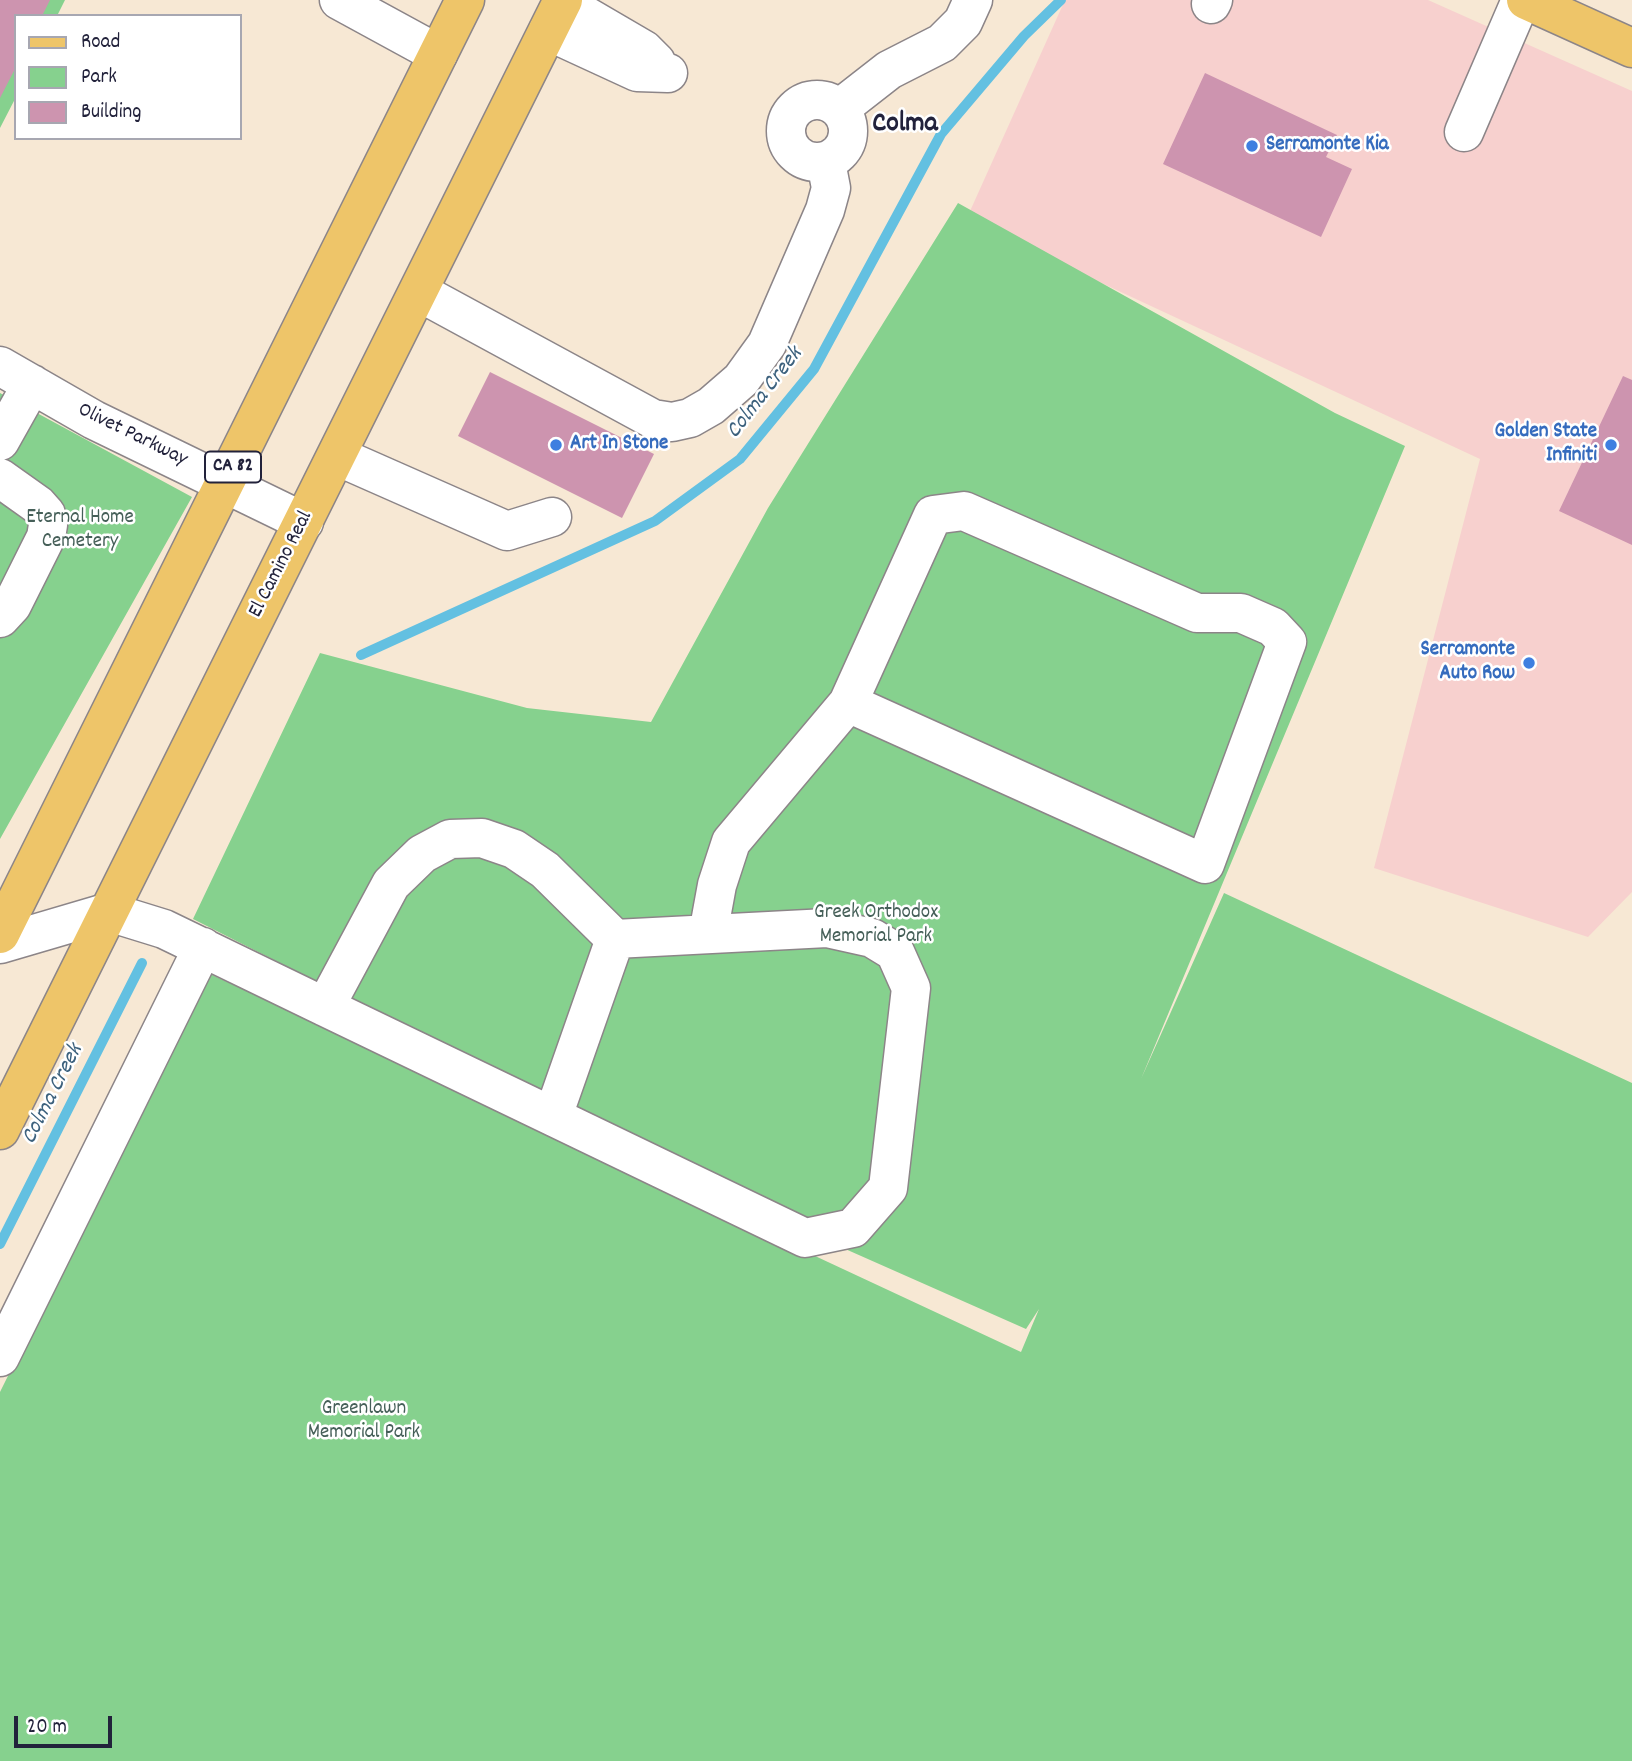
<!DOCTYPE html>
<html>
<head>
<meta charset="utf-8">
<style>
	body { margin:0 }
	#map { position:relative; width:1632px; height:1761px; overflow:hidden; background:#f7e8d4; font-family:Dekko,sans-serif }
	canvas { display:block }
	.legend { position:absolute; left:14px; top:14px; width:228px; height:126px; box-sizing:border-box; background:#fff; border:2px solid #a7a7b1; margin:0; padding:9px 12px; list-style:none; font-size:21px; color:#22223b }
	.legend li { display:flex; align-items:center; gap:14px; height:35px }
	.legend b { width:35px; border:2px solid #a7a7b1 }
	.scale { position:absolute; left:14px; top:1716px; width:98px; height:32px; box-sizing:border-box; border:4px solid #22223b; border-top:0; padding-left:9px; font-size:21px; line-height:24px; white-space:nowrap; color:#22223b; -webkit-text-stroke:5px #fff; paint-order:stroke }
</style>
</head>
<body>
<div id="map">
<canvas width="1632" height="1761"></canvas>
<ul class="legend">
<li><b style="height:9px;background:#eec569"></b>Road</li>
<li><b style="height:19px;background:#86d18e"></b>Park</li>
<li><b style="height:19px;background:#cd94af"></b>Building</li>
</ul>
<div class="scale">20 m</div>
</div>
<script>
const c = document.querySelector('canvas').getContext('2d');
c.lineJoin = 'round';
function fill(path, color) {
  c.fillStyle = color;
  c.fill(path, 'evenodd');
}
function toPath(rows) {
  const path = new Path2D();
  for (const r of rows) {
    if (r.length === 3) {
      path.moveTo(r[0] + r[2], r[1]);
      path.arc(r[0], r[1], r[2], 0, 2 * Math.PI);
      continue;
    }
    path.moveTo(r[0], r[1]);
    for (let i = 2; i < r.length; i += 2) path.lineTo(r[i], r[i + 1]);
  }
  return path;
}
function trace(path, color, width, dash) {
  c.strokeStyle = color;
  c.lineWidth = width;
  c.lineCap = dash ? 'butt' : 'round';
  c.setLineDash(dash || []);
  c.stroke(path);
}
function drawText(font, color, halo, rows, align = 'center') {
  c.font = font + ' Dekko,sans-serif';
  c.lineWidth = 5;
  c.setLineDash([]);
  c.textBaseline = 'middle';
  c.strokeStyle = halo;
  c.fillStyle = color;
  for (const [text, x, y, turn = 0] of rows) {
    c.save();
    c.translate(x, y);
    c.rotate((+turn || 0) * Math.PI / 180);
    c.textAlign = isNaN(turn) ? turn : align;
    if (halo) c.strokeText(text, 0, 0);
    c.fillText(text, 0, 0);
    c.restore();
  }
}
fill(toPath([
	[1065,0,1428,0,1632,91,1632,892,1588,937,1374,868,1480,459,966,220]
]), '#f7d0ce');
fill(toPath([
	[0,0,65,0,57,16,16,16,16,97,0,128],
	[958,203,1335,413,1405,446,1141,1079,1224,893,1632,1083,1632,1761,0,1761,0,1392,208,973,1021,1352,1039,1309,1026,1329,843,1248,193,919,320,653,527,708,651,722,768,508],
	[0,393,192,497,0,839]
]), '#86d18e');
trace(toPath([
	[361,655,655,521,740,459,814,369,941,134,1024,36,1061,0],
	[0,1244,142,963]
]), '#63c0e1', 10);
fill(toPath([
	[0,0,50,0,42,16,16,16,16,67,0,98],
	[1205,73,1337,135,1326,157,1352,169,1321,237,1163,164],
	[490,372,654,454,622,518,458,436],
	[1623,376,1632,380,1632,545,1559,511]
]), '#cd94af');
const minor = toPath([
	[339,0,438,54],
	[562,2,644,50,656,62],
	[1211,4,1213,0],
	[548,31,637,72,668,73],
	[817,131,31],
	[839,109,889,70,942,43,963,22,973,0],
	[1464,132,1521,0],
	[419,292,653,419,672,422,690,418,711,406,741,380,767,344,825,210,831,188,826,162],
	[0,366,94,420,304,522],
	[0,441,32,384],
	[337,456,507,531,552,517],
	[0,478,38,505,46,514,48,525,46,537,12,605,0,618],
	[708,934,717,885,731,842,848,703,933,515,964,511,1197,613,1241,613,1273,627,1287,642,1205,864,848,703],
	[0,944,109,912,164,929,325,1007,805,1238,853,1228,888,1188,911,988,895,952,872,938,827,928,615,939,545,870,514,849,482,838,450,839,422,854,391,884,325,1007],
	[553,1116,615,939],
	[0,1357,203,947]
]);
const major = toPath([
	[1526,0,1632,48],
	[0,934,465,0],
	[0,1130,563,0]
]);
trace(minor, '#8c8588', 41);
trace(major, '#8c8588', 41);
trace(minor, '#fff', 38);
trace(major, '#eec569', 38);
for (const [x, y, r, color] of [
	[1252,146,7,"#3f7fe0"],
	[556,445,7,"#3f7fe0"],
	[1611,445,7,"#3f7fe0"],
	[1529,663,7,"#3f7fe0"]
]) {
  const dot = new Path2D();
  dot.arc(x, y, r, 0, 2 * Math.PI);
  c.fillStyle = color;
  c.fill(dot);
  trace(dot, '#fff', 2.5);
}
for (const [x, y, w] of [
	[233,467,56]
]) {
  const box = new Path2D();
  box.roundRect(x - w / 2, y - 15.5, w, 31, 5);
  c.fillStyle = '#fff';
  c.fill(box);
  trace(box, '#22223b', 2);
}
drawText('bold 19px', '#22223b', null, [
	["CA 82",233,467]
]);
drawText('bold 21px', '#366cbe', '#fff', [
	["Serramonte Kia",1266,146],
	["Golden State",1597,433,"right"],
	["Infiniti",1597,457,"right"],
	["Art In Stone",570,445],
	["Serramonte",1515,651,"right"],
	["Auto Row",1515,675,"right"]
], 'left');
drawText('21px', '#22223b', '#fff', [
	["Olivet Parkway",132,436,26],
	["El Camino Real",282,565,-63]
]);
drawText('21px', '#455f58', '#fff', [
	["Eternal Home",80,519],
	["Cemetery",80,543],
	["Greek Orthodox",876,914],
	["Memorial Park",876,938],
	["Greenlawn",364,1410],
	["Memorial Park",364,1434]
]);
drawText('italic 23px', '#3c617d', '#fff', [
	["Colma Creek",766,394,-52],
	["Colma Creek",54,1095,-63]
]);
drawText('bold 28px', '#22223b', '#fff', [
	["Colma",905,126]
]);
</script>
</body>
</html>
